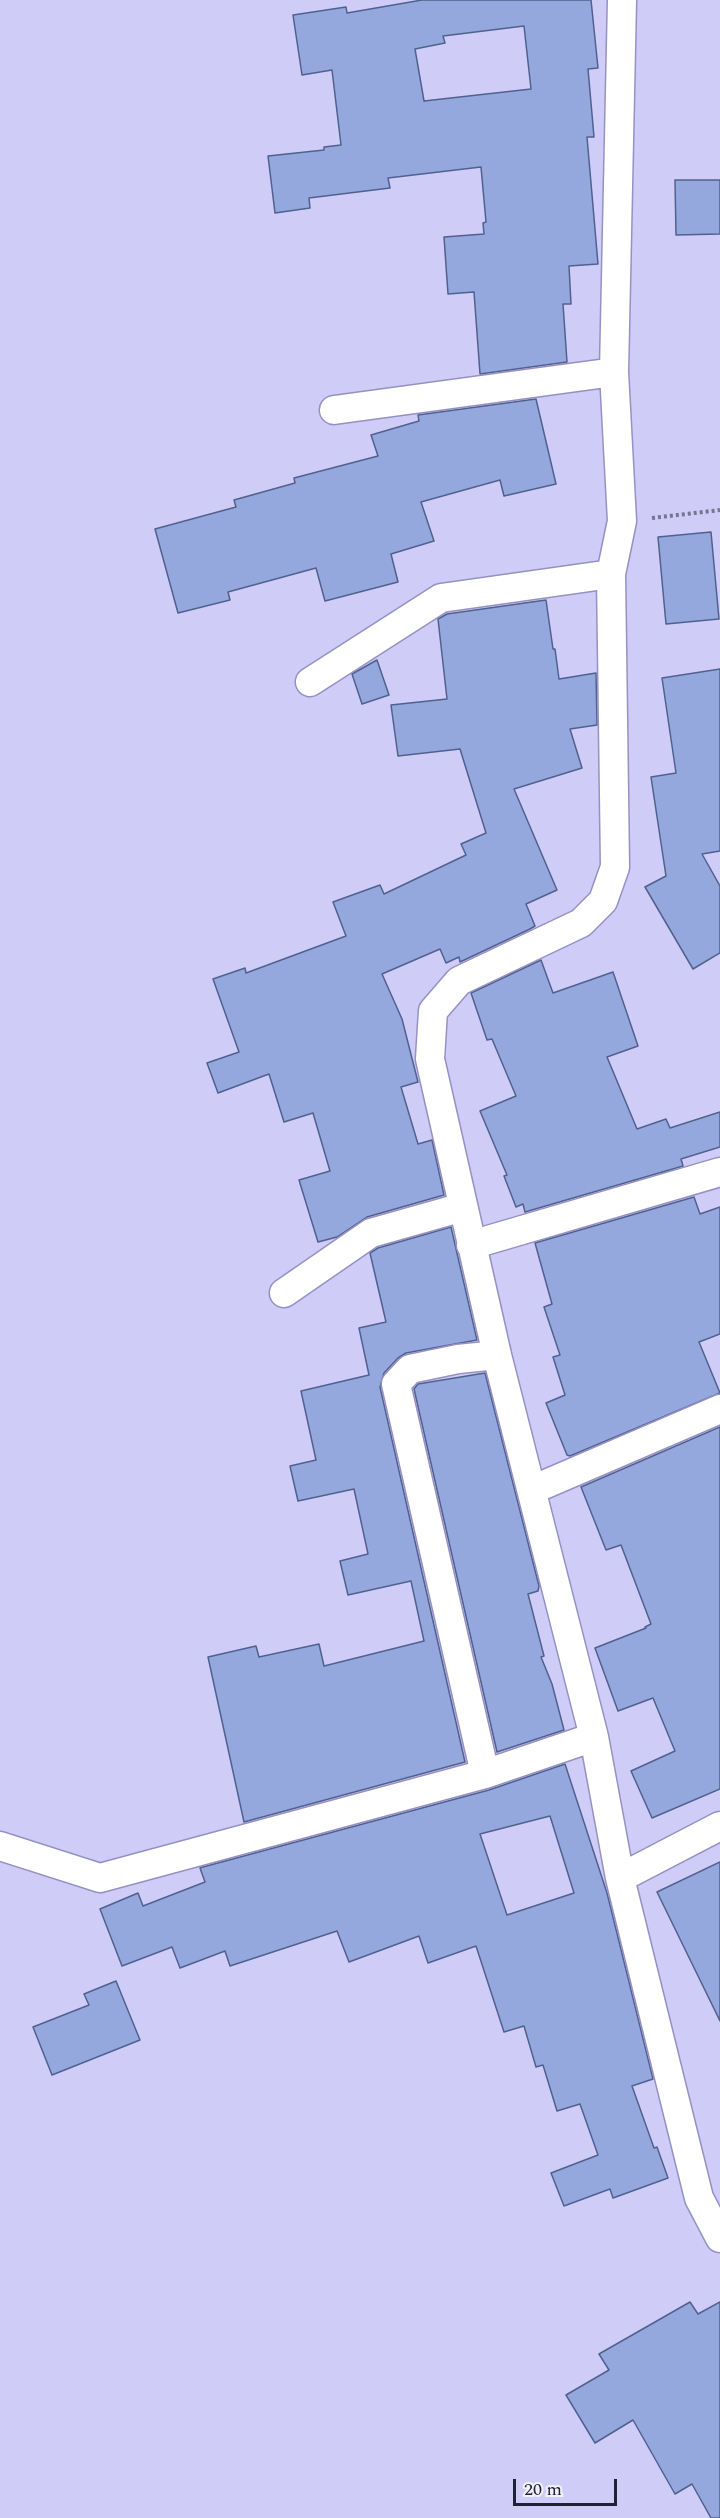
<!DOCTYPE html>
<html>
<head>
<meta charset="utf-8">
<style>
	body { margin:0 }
	#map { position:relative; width:720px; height:2518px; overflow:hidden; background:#d0ccf8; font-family:Spectral,serif }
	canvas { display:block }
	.scale { position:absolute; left:513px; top:2479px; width:104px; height:27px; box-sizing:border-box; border:3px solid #222034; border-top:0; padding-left:8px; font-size:18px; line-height:21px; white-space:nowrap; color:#222034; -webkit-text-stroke:4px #f2f1fd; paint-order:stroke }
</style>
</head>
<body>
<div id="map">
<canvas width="720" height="2518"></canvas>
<div class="scale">20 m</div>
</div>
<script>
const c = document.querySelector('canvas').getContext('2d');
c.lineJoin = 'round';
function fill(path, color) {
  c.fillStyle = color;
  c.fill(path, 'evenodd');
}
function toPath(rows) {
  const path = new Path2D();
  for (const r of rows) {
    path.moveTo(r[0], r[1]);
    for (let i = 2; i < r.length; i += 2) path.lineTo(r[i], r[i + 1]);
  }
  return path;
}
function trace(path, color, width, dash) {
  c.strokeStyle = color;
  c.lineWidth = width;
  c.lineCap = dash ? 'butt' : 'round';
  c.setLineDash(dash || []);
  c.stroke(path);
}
const building = toPath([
	[422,0,591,0,598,68,588,69,594,137,587,137,598,264,569,266,571,304,563,304,567,362,480,374,474,292,448,294,444,237,484,234,483,223,486,222,481,167,388,178,390,188,309,198,310,208,275,213,268,156,324,150,324,147,341,145,332,70,302,75,293,15,346,7,347,13,422,0],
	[524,26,531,89,424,101,415,49,445,43,443,36,524,26],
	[675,180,720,180,720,234,676,235,675,180],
	[536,399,556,484,504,496,500,480,421,502,434,541,391,554,398,582,325,601,316,568,228,592,230,600,178,613,155,529,236,507,234,500,295,483,294,478,378,456,371,435,419,421,418,415,536,399],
	[711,532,719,619,666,624,658,537,711,532],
	[546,600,553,649,555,649,559,679,596,673,597,725,570,729,582,768,514,789,557,890,526,904,535,926,530,929,460,962,459,957,446,963,440,949,382,974,402,1019,418,1082,401,1087,418,1144,432,1140,444,1195,367,1217,337,1237,318,1242,299,1180,330,1171,313,1113,284,1122,269,1074,218,1093,207,1063,239,1052,213,979,245,968,246,973,346,936,333,902,380,885,384,894,466,855,461,844,486,833,460,749,398,756,391,705,447,699,438,619,447,614,546,600],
	[377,660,389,695,362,704,352,674,377,660],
	[720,669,720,851,702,854,720,886,720,953,693,969,645,887,666,876,651,777,676,773,662,678,720,669],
	[541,960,553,993,613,972,638,1046,607,1057,637,1129,666,1119,670,1128,720,1112,720,1147,681,1159,683,1166,525,1212,523,1204,516,1207,504,1176,507,1175,480,1111,516,1096,492,1039,487,1040,471,993,541,960],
	[694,1197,700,1214,720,1207,720,1334,699,1342,720,1393,570,1456,567,1455,546,1403,565,1395,553,1357,560,1355,544,1307,552,1304,535,1243,694,1197],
	[451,1227,477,1340,406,1353,398,1358,384,1373,380,1387,465,1762,244,1822,208,1657,256,1646,259,1657,319,1644,324,1666,424,1641,411,1581,348,1595,340,1561,368,1554,354,1489,298,1501,290,1466,316,1460,301,1391,369,1375,359,1328,386,1322,370,1253,378,1248,451,1227],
	[485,1373,539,1586,538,1591,528,1594,544,1656,541,1657,552,1684,564,1730,497,1752,414,1389,418,1384,485,1373],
	[720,1427,720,1789,652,1818,631,1771,675,1751,653,1698,618,1711,595,1648,646,1628,645,1627,651,1624,621,1545,606,1550,581,1487,720,1427],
	[565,1764,607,1893,653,2079,632,2086,654,2148,657,2147,668,2178,613,2198,610,2189,564,2206,551,2173,598,2155,580,2104,557,2111,543,2065,536,2067,524,2026,504,2032,476,1946,428,1963,419,1936,349,1962,337,1931,230,1966,225,1951,180,1968,172,1947,122,1966,100,1909,138,1893,143,1906,205,1882,200,1868,203,1867,489,1790,565,1764],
	[550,1816,574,1893,507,1915,480,1834,550,1816],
	[720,1862,720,2021,657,1892,720,1862],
	[116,1981,140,2040,52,2075,33,2027,89,2005,84,1994,116,1981],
	[690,2302,698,2314,720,2302,720,2518,711,2518,692,2484,675,2494,633,2420,595,2443,566,2395,609,2370,599,2354,690,2302]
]);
fill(building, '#94a8de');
trace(building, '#51618e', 1.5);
const street = toPath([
	[622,0,614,372,622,521,611,574,615,867,603,901,581,923,459,981,433,1011,430,1059,497,1355,594,1737,620,1878,699,2198,720,2238],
	[334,410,614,372],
	[310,682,441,598,611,574],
	[471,1245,720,1172],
	[284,1293,371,1233,463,1207],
	[532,1490,720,1409],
	[485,1774,396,1384,410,1369,458,1359,497,1355],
	[0,1846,100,1878,485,1774,594,1737],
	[620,1878,720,1826]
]);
trace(street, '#9691c4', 31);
trace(toPath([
	[652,518,720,510]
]), '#777494', 4, [3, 3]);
trace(street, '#fff', 28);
</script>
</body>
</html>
